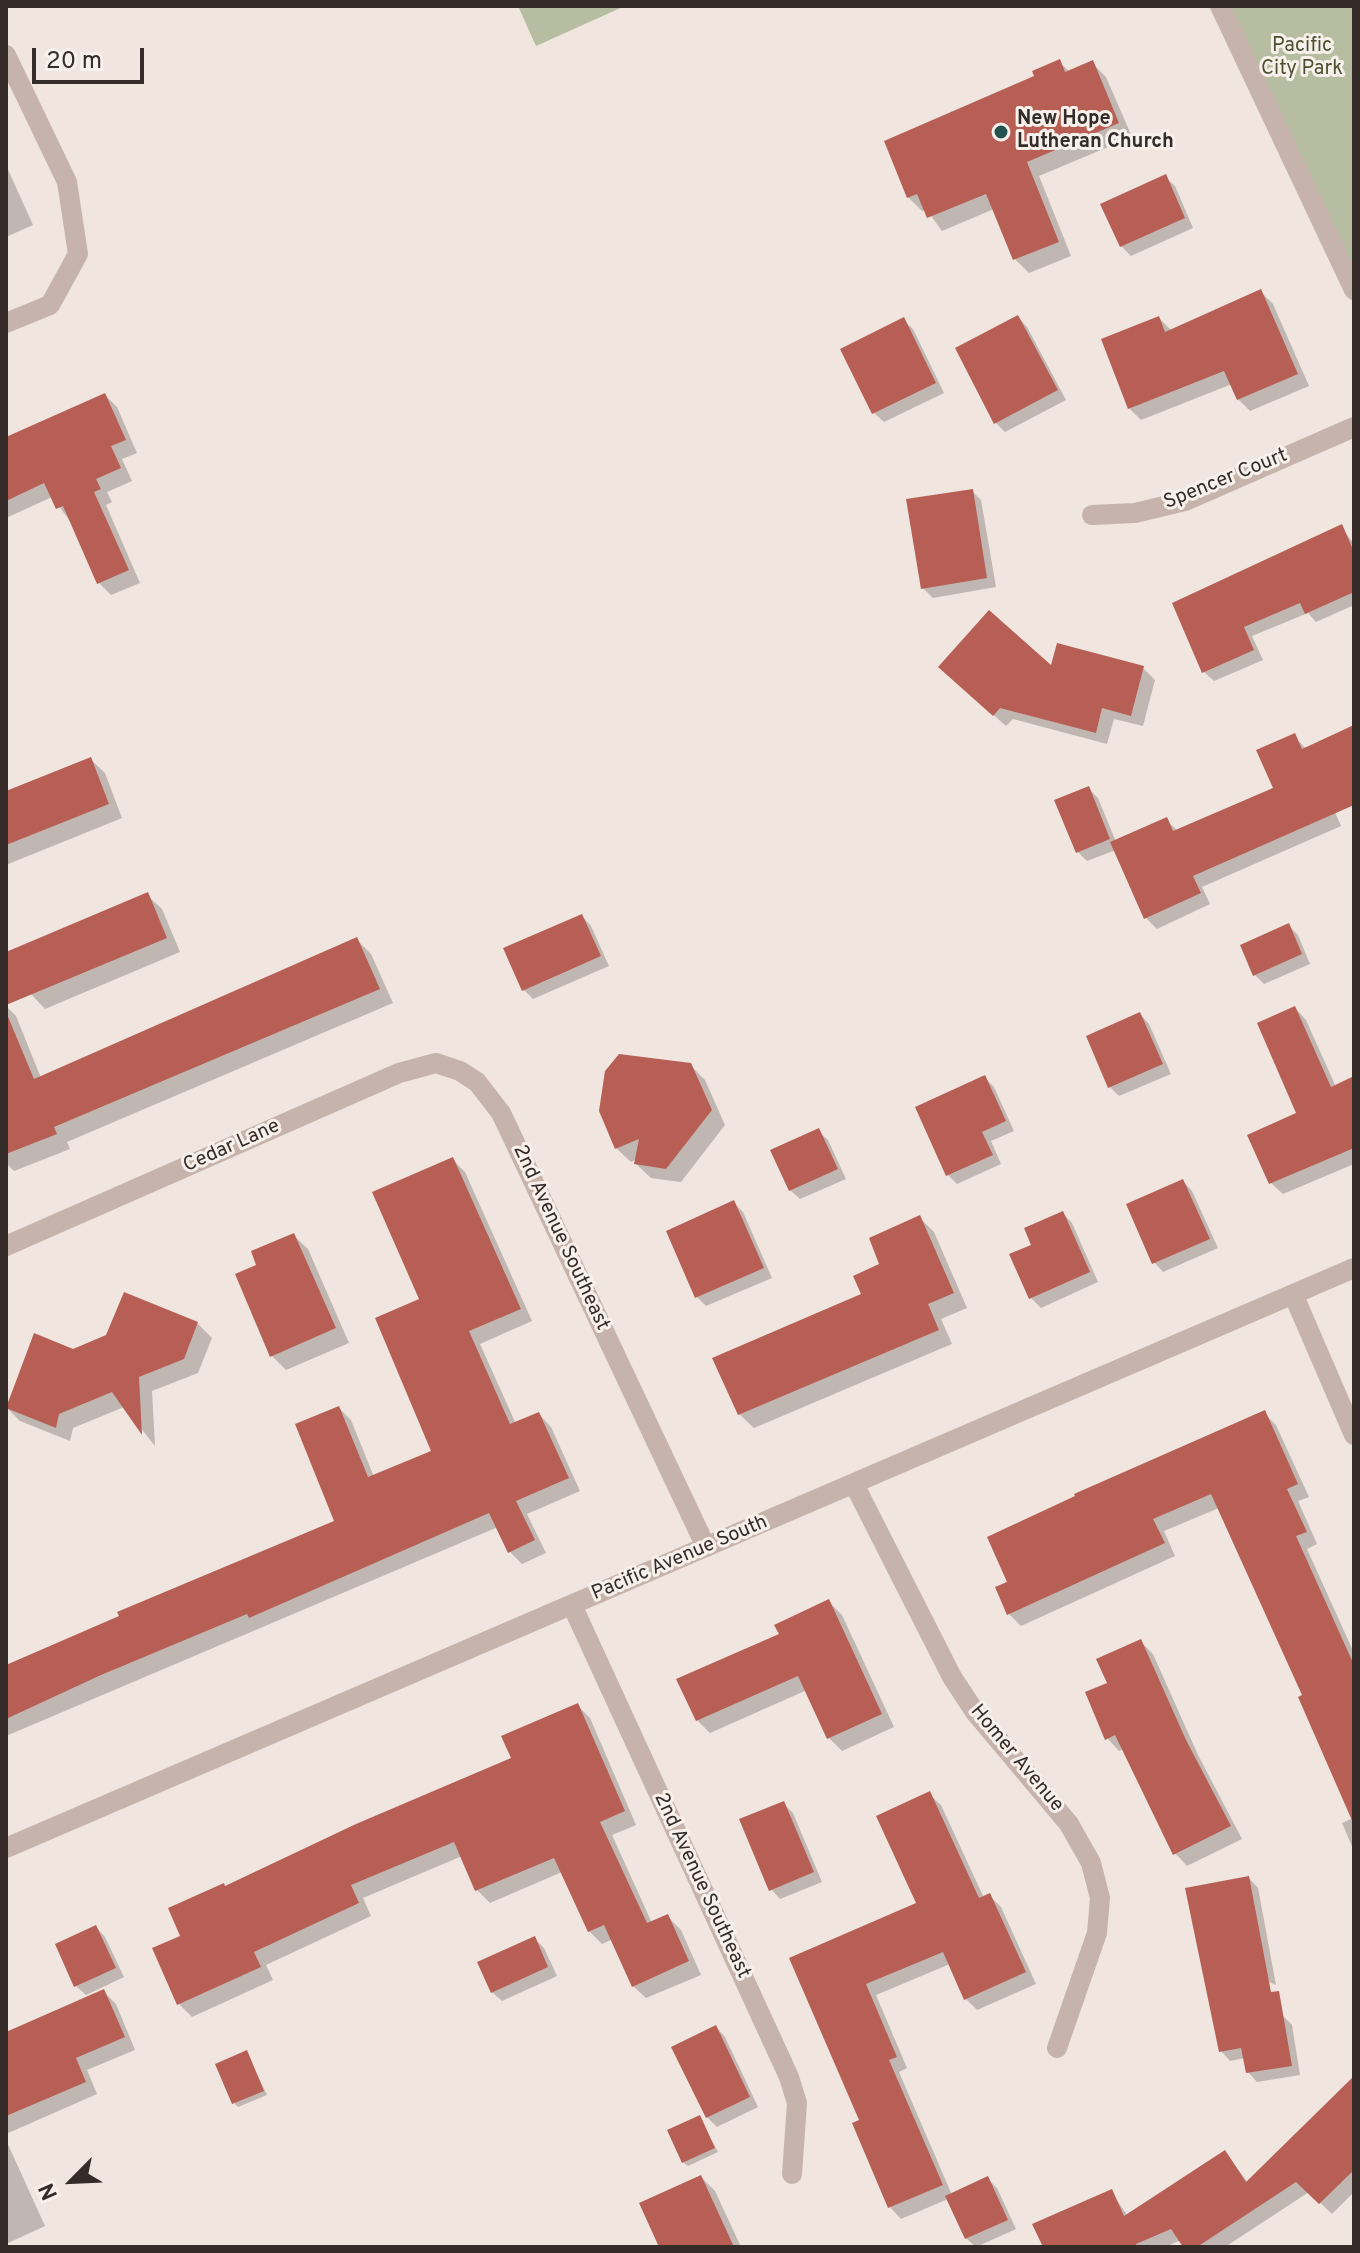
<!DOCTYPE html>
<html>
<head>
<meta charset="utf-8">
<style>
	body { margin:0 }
	#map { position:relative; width:1360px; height:2253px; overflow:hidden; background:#f0e5df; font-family:Overpass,sans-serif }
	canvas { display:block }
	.frame { position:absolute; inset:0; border:8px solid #352c2a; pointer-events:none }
	.north { position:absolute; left:32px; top:2141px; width:80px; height:80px; -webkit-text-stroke:6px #f8f0ea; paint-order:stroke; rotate:246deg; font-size:22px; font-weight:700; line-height:32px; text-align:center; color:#352c2a }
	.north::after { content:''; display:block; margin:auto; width:28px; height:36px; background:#352c2a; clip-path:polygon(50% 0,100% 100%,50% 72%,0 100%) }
	.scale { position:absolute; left:32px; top:48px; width:112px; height:36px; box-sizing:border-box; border:4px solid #352c2a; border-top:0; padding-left:10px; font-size:24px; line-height:28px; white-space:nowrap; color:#352c2a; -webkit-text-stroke:6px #f8f0ea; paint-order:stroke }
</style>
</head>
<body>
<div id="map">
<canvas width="1360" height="2253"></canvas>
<div class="frame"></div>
<div class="north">N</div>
<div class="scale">20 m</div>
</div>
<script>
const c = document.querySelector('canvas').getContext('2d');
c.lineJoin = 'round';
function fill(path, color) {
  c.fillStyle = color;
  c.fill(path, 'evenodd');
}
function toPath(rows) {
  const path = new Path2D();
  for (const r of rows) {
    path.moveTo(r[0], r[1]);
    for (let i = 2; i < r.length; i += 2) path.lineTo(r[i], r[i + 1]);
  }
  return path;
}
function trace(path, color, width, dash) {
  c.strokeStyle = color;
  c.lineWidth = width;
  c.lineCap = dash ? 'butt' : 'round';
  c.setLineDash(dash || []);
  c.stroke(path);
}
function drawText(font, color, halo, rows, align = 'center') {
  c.font = font + ' Overpass,sans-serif';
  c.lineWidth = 6;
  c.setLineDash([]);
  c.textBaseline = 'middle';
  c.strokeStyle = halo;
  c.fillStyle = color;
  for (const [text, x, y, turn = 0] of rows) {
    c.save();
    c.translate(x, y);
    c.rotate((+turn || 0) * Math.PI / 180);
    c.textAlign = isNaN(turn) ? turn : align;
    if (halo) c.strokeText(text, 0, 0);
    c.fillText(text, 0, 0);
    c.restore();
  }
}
fill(toPath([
	[518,6,625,6,536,46],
	[1220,6,1354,6,1354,290]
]), '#b7bda0');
fill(toPath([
	[1059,62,1070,72,1092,63,1106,77,1132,137,1039,176,1071,256,1029,273,1015,259,994,209,942,231,926,209,922,211,908,197,1037,77],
	[6,165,33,225,6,237],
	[1165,177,1175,186,1193,228,1131,256,1121,246],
	[1261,292,1273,304,1309,386,1250,411,1238,399,1232,384,1141,420,1129,408,1159,318,1172,331],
	[1018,317,1027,327,1066,400,1005,432,996,423],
	[903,320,913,329,944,393,884,422,874,413],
	[105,395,117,407,137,453,122,459,132,481,107,492,112,502,106,505,140,583,111,595,99,583,70,521,52,497,6,518,6,441],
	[972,491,981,500,996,587,933,598,923,588],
	[1341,527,1354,544,1354,605,1316,622,1308,613,1252,636,1263,660,1214,681,1204,672,1175,604],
	[1052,668,1143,668,1155,680,1143,726,1114,719,1107,744,1013,719,1006,726,953,679],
	[1354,727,1354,800,1334,810,1341,826,1202,887,1210,904,1157,929,1146,918,1116,850,1087,861,1078,852,1088,788,1098,798,1116,842,1166,820,1178,831,1276,789,1294,736,1306,749],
	[90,759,105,773,122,818,6,865,6,793],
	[147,895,162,909,180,952,45,1009,31,994],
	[582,916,591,926,609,966,533,999,524,990],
	[1289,926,1298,935,1310,964,1264,984,1255,975],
	[356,939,371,954,393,1003,67,1142,70,1149,14,1171,6,1163,6,1006,16,1016,41,1078],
	[1295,1008,1306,1020,1336,1087,1354,1079,1354,1164,1283,1194,1271,1183,1299,1114],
	[1140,1014,1149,1024,1171,1074,1119,1096,1110,1087],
	[690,1065,705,1080,725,1125,681,1182,651,1178,636,1164,637,1159,631,1162,616,1148],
	[984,1077,994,1087,1014,1131,991,1141,1001,1164,957,1184,948,1175],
	[818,1131,828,1140,846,1179,800,1199,790,1190],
	[452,1159,465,1172,532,1321,480,1344,516,1424,539,1414,551,1427,580,1491,527,1514,546,1553,522,1564,510,1552,498,1527,6,1736,6,1668,336,1522,339,1408,351,1420,374,1477,434,1452,422,1300],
	[1183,1181,1192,1191,1218,1248,1163,1272,1154,1262],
	[734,1203,743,1212,772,1278,706,1306,697,1297],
	[1063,1213,1072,1223,1098,1282,1041,1308,1031,1298,1034,1246],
	[920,1218,934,1232,967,1308,941,1319,952,1344,754,1428,739,1414,864,1295,882,1265],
	[293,1235,308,1249,349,1343,286,1370,272,1356,259,1266],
	[197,1323,212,1338,198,1373,152,1391,155,1446,124,1407,73,1428,70,1441,20,1421,6,1407,35,1336,73,1351],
	[1264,1413,1276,1425,1309,1497,1298,1501,1317,1544,1307,1549,1354,1653,1354,1851,1342,1823,1353,1818,1305,1696,1219,1508,1164,1531,1175,1556,1021,1626,1009,1614,997,1588],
	[829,1602,842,1615,894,1727,842,1751,829,1738,807,1690,710,1733,697,1720,781,1635],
	[1141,1642,1153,1654,1198,1755,1242,1839,1187,1866,1175,1853,1123,1749,1119,1751,1107,1738,1110,1684],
	[577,1705,590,1718,636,1825,612,1835,652,1923,668,1917,681,1930,701,1975,646,1998,633,1986,613,1939,602,1944,589,1931,562,1872,490,1903,477,1890,462,1856,363,1898,371,1916,266,1965,273,1980,192,2017,179,2004,183,1937,226,1888,513,1759],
	[929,1794,941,1805,984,1898,989,1895,1001,1907,1036,1984,977,2010,966,1999,950,1964,876,1995,907,2068,899,2072,952,2195,988,2179,997,2188,1016,2229,976,2247,966,2238,948,2199,901,2219,890,2207,854,2124,862,2121,792,1959,919,1904],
	[783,1803,793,1813,822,1882,780,1899,771,1889],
	[1249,1878,1258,1888,1276,1985,1234,1966,1292,2025,1300,2075,1257,2082,1248,2072,1245,2058,1230,2061,1221,2051,1203,1949,1197,1944,1187,1890],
	[96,1927,105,1937,124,1977,86,1995,76,1986],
	[534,1938,544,1948,557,1976,502,2001,492,1992],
	[104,1992,116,2004,135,2050,87,2070,97,2094,6,2134,6,2034],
	[716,2027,725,2037,758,2107,717,2127,707,2117],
	[247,2053,267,2095,238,2107,234,2103],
	[1354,2089,1354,2192,1332,2214,1309,2192,1225,2247,1185,2247,1181,2240,1165,2247,1045,2247,1111,2192,1128,2216,1225,2152,1248,2183],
	[699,2117,718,2152,688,2166,683,2162],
	[6,2140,45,2226,6,2244],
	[701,2177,715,2191,741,2247,662,2247]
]), '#0003');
fill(toPath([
	[1060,59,1065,72,1093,60,1119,123,1027,162,1059,242,1013,260,986,194,927,218,917,194,907,198,884,141,1034,76,1032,71],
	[1166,174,1185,218,1120,247,1100,204],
	[1261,289,1298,374,1237,400,1224,371,1128,409,1101,339,1159,316,1165,332],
	[1018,315,1058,390,994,424,955,348],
	[904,317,936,383,872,414,840,349],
	[105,393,126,440,111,446,121,468,96,479,101,489,94,492,129,570,97,584,63,506,56,509,44,483,6,501,6,437],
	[973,489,987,578,921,589,906,499],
	[1342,524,1354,552,1354,592,1305,614,1300,603,1244,627,1254,650,1202,673,1172,603],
	[989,610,1051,665,1057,643,1144,666,1131,716,1102,708,1096,733,1000,708,993,716,938,667],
	[1354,725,1354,805,1193,876,1201,893,1144,919,1110,842,1167,817,1173,831,1273,788,1256,750,1295,733,1302,749],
	[91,757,109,804,6,845,6,791],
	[1089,786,1110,839,1076,853,1054,800],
	[148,892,167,938,6,1005,6,952],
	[582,914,601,956,522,991,503,948],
	[1289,923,1302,954,1253,976,1240,945],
	[357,937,380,989,54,1127,57,1134,6,1154,6,1012,34,1079],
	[1295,1006,1331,1087,1354,1076,1354,1148,1269,1184,1247,1135,1296,1113,1257,1023],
	[1140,1012,1163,1064,1108,1088,1086,1036],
	[619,1054,691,1063,712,1110,666,1169,634,1164,639,1139,615,1149,599,1111,605,1071],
	[985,1075,1006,1121,982,1132,993,1155,946,1176,915,1107],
	[819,1128,838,1169,789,1191,770,1150],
	[453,1157,521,1309,469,1331,510,1424,539,1412,569,1478,516,1501,535,1540,508,1553,489,1513,249,1618,247,1614,101,1675,6,1719,6,1665,119,1616,117,1612,334,1521,295,1424,339,1406,368,1477,431,1451,375,1318,419,1299,372,1192],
	[1183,1179,1210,1239,1152,1264,1126,1204],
	[734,1200,764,1268,695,1298,666,1231],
	[1063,1211,1090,1272,1029,1299,1009,1254,1031,1245,1024,1228],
	[920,1215,954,1293,928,1304,939,1330,738,1415,712,1358,861,1294,853,1276,879,1264,869,1238],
	[294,1233,336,1328,270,1357,235,1274,256,1265,251,1251],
	[124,1292,198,1322,184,1359,139,1377,142,1435,112,1392,59,1414,56,1428,6,1408,34,1333,73,1349,106,1335],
	[1265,1410,1298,1484,1287,1489,1307,1532,1296,1536,1354,1665,1354,1825,1298,1697,1302,1695,1211,1494,1153,1519,1165,1543,1007,1615,995,1587,1007,1582,987,1537,1075,1496,1074,1494],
	[829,1599,882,1714,827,1739,798,1676,696,1721,676,1679,779,1634,774,1625],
	[1141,1639,1186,1740,1231,1826,1173,1855,1115,1735,1105,1740,1085,1692,1107,1683,1096,1659],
	[578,1703,625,1811,600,1822,647,1923,668,1914,689,1961,632,1987,604,1925,588,1932,554,1858,475,1891,454,1842,351,1885,359,1903,254,1952,261,1967,177,2005,152,1948,180,1936,168,1908,224,1883,225,1886,356,1824,511,1758,501,1736],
	[930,1791,979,1898,990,1893,1026,1972,964,2000,943,1952,866,1984,897,2057,889,2060,943,2185,888,2208,852,2123,859,2120,789,1958,916,1903,876,1816],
	[784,1801,814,1872,769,1891,739,1819],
	[1249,1876,1271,1992,1279,1991,1292,2066,1246,2073,1241,2048,1219,2052,1185,1888],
	[96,1925,116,1968,74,1987,55,1944],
	[535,1936,548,1967,491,1993,477,1962],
	[104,1989,125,2037,76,2058,86,2082,6,2116,6,2032],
	[716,2025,750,2097,706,2118,671,2047],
	[247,2050,264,2091,232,2104,215,2064],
	[1354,2076,1354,2170,1319,2204,1296,2182,1197,2247,1183,2247,1171,2229,1136,2244,1137,2247,1043,2247,1032,2224,1112,2189,1124,2216,1225,2150,1246,2182],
	[700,2115,715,2148,682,2163,667,2130],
	[701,2175,734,2247,659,2247,639,2203],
	[988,2176,1008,2220,965,2239,945,2196]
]), '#b75f55');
trace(toPath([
	[1220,6,1354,290],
	[6,55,67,182,78,254,50,305,6,323],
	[1092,515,1135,513,1185,501,1354,427],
	[6,1246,399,1073,436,1063,460,1071,477,1082,501,1113,706,1547],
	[1294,1296,1354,1435],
	[854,1484,952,1677,975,1712,1069,1824,1091,1863,1100,1898,1097,1933,1057,2048],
	[572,1605,789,2077,797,2103,792,2174]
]), '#c6b4ac', 20);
trace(toPath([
	[6,1848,1354,1268]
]), '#c6b4ac', 20);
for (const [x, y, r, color] of [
	[1001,132,8,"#24524f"]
]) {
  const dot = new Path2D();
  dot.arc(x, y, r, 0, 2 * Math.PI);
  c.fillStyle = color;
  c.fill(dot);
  trace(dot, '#f8f0ea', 3);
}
drawText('20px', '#495131', '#f8f0ea', [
	["Pacific",1302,47],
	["City Park",1302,70]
]);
drawText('bold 20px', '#352c2a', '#f8f0ea', [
	["New Hope",1017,120],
	["Lutheran Church",1017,143]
], 'left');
drawText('20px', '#352c2a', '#f8f0ea', [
	["Spencer Court",1226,480,-22],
	["Cedar Lane",232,1147,-24],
	["2nd Avenue Southeast",560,1238,65],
	["Pacific Avenue South",680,1559,-23],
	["Homer Avenue",1016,1759,50],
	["2nd Avenue Southeast",701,1886,65]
]);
</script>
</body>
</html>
